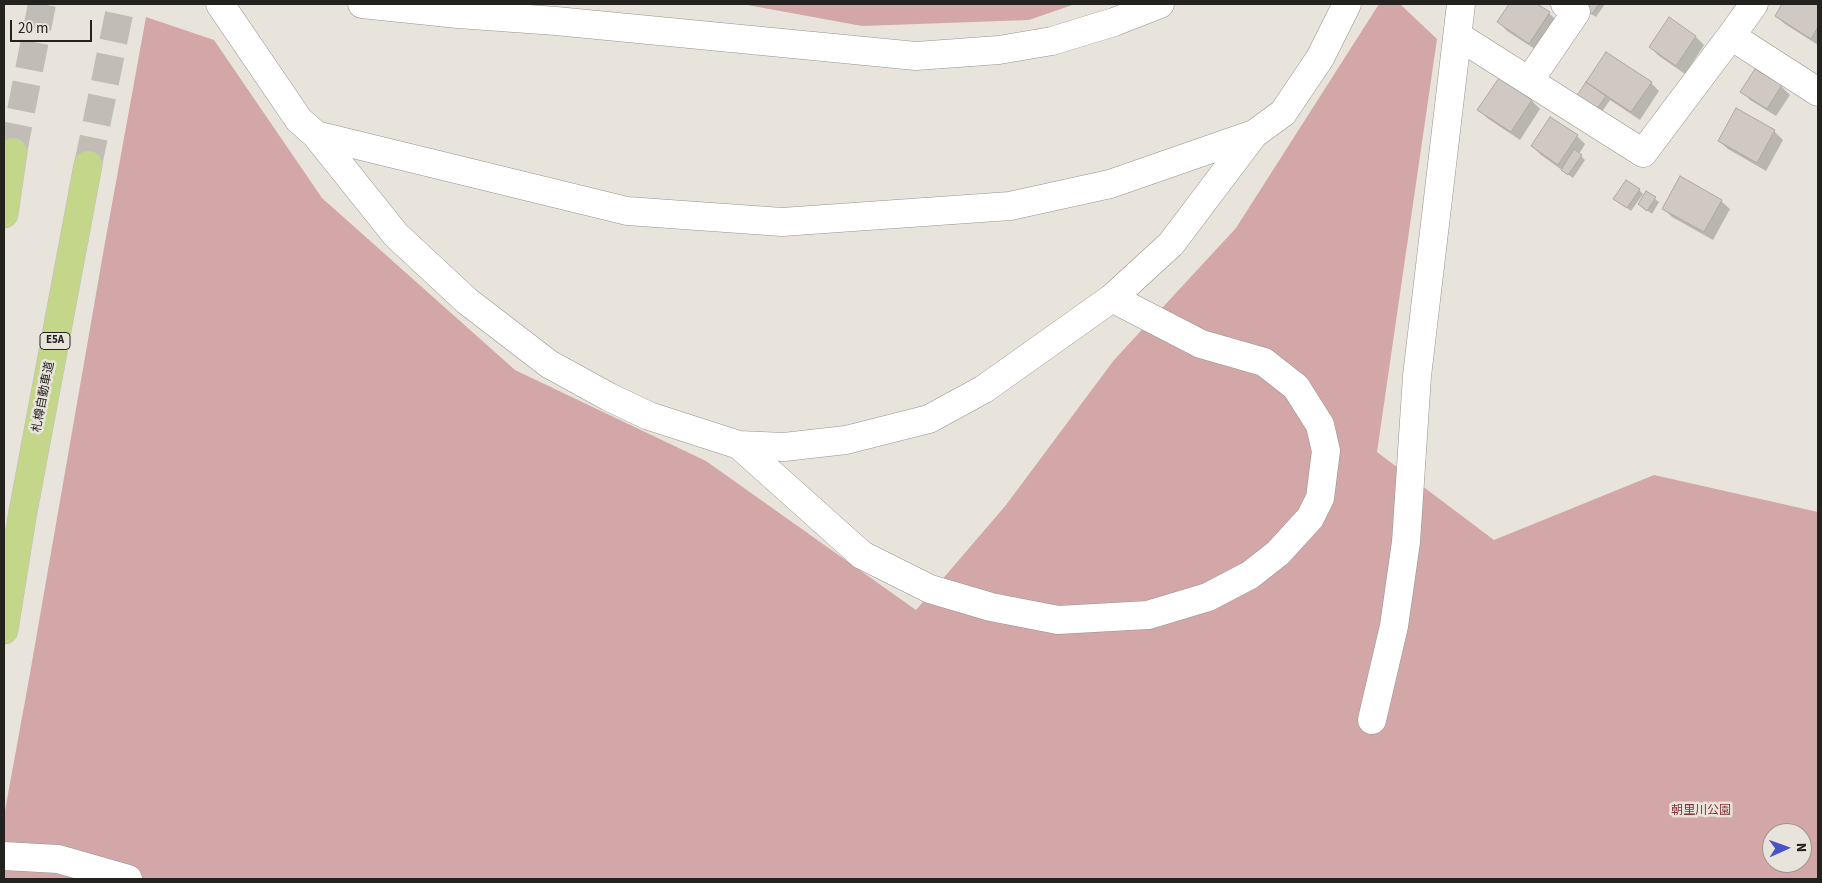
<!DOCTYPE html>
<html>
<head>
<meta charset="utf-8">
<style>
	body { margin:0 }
	#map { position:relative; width:1822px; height:883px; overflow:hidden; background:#e8e4dc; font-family:"Source Sans 3",sans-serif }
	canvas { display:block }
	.frame { position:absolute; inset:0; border:5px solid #23221f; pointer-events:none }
	.north { position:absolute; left:1762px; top:823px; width:50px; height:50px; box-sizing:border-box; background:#e8e4dc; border:1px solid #999690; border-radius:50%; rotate:88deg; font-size:14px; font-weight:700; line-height:20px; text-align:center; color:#23221f }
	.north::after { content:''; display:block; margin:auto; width:18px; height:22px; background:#4952c7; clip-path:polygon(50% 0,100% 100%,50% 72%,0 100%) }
	.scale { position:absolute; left:10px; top:20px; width:82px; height:22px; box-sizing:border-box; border:2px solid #23221f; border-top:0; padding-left:6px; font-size:15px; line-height:18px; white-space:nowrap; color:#23221f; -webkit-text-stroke:4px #e8e4dc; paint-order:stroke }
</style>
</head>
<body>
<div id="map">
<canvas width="1822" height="883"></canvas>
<div class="frame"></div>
<div class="north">N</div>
<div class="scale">20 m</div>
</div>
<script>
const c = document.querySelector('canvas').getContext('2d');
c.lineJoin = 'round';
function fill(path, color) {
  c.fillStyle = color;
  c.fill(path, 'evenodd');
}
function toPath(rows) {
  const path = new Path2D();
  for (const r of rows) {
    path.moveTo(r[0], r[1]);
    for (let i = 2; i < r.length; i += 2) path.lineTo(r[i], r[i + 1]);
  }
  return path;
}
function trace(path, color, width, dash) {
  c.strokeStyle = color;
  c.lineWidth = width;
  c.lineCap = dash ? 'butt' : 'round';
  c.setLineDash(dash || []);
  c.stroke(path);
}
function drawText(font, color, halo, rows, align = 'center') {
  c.font = font + ' "Source Sans 3","Noto Sans JP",sans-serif';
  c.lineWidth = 5;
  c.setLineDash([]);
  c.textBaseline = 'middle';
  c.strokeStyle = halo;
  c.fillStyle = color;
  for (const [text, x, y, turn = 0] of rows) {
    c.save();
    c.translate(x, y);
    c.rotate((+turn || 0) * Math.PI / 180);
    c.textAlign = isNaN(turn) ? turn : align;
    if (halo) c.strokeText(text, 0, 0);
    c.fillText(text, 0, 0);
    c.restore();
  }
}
fill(toPath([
	[742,4,1075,4,1029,20,862,26],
	[1379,4,1400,4,1437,39,1377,452,1494,540,1654,475,1818,512,1818,879,4,879,4,816,29,679,104,248,146,17,214,40,322,198,515,370,706,461,916,610,1006,505,1114,360,1236,228],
	[1772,833,1802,833,1802,863,1772,863]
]), '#d3a7a7');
fill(toPath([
	[1511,4,1535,4,1549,13,1558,22,1538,51,1507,31,1499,22],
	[1569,4,1605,4,1596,17,1588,12],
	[1784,4,1818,4,1818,45,1785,24,1776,16],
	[1669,19,1696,37,1704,45,1685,74,1659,56,1650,47],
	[1607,53,1651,83,1659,91,1640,120,1610,100,1597,119,1574,103],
	[1499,79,1532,101,1540,109,1520,140,1487,118,1479,109],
	[1781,86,1790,95,1776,116,1750,100,1742,91],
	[1736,110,1774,131,1783,140,1766,171,1728,149,1719,141],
	[1577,136,1585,144,1579,154,1585,160,1573,178,1541,155,1532,146],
	[1639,190,1643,194,1631,211,1615,199],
	[1647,193,1659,202,1652,214,1639,204],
	[1721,201,1730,209,1713,240,1672,217,1664,209]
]), '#0003');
const building = toPath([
	[1509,4,1537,4,1550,12,1529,44,1497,22,1509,4],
	[1586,4,1599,4,1592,14,1583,8,1586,4],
	[1782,4,1818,4,1818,27,1811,39,1775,16,1782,4],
	[1669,17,1696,36,1676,66,1649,47,1669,17],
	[1606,52,1652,82,1631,112,1586,82,1606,52],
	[1755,69,1782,85,1767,109,1740,92,1755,69],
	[1499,78,1532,100,1511,132,1477,110,1499,78],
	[1586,82,1606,96,1592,116,1572,103,1586,82],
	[1736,108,1775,130,1757,163,1718,141,1736,108],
	[1550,117,1578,135,1558,165,1531,146,1550,117],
	[1574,149,1582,155,1568,175,1561,170,1574,149],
	[1680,176,1722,200,1704,232,1662,209,1680,176],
	[1626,180,1640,189,1627,208,1613,199,1626,180],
	[1646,191,1656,197,1647,211,1638,204,1646,191]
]);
fill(building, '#d0c8c3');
trace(building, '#aea7a2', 1);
trace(toPath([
	[13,152,42,4],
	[88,165,121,4]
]), '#c1bdb6', 28, [28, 14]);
const minor = toPath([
	[220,4,299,120,316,135,396,235,467,301,549,364,609,397,649,416,739,445,784,447,846,440,929,419,984,389,1112,298,1171,244,1254,134,1283,113,1320,58,1347,4],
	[362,4,458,14,556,21,916,56,999,50,1052,41,1114,22,1160,4],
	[1458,36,1643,153,1731,36,1754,4],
	[1731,36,1818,92],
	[1529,81,1576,12,1565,4],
	[316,135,627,211,782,222,1010,206,1110,184,1254,134],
	[739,445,862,555,930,589,991,607,1058,620,1148,615,1208,597,1250,575,1278,553,1310,518,1320,498,1326,451,1320,425,1296,387,1264,362,1201,344,1112,298],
	[1372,720,1394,626,1406,542,1417,376,1461,4],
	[4,856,58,859,128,879]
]);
const highway = toPath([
	[4,214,13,152],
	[4,630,22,517,88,165]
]);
trace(minor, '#96938c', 29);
trace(highway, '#c1c1c0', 29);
trace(minor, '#fff', 28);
trace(highway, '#c4d68a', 28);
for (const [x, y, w] of [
	[55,341,30]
]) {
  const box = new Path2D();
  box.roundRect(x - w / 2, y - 8.5, w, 17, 4);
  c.fillStyle = '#e8e4dc';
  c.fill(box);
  trace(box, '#23221f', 1);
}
drawText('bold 11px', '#23221f', null, [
	["E5A",55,341]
]);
drawText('12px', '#23221f', '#e8e4dc', [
	["札樽自動車道",44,397,-79]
]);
drawText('12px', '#85323a', '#e8e4dc', [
	["朝里川公園",1701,811]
]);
</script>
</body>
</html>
